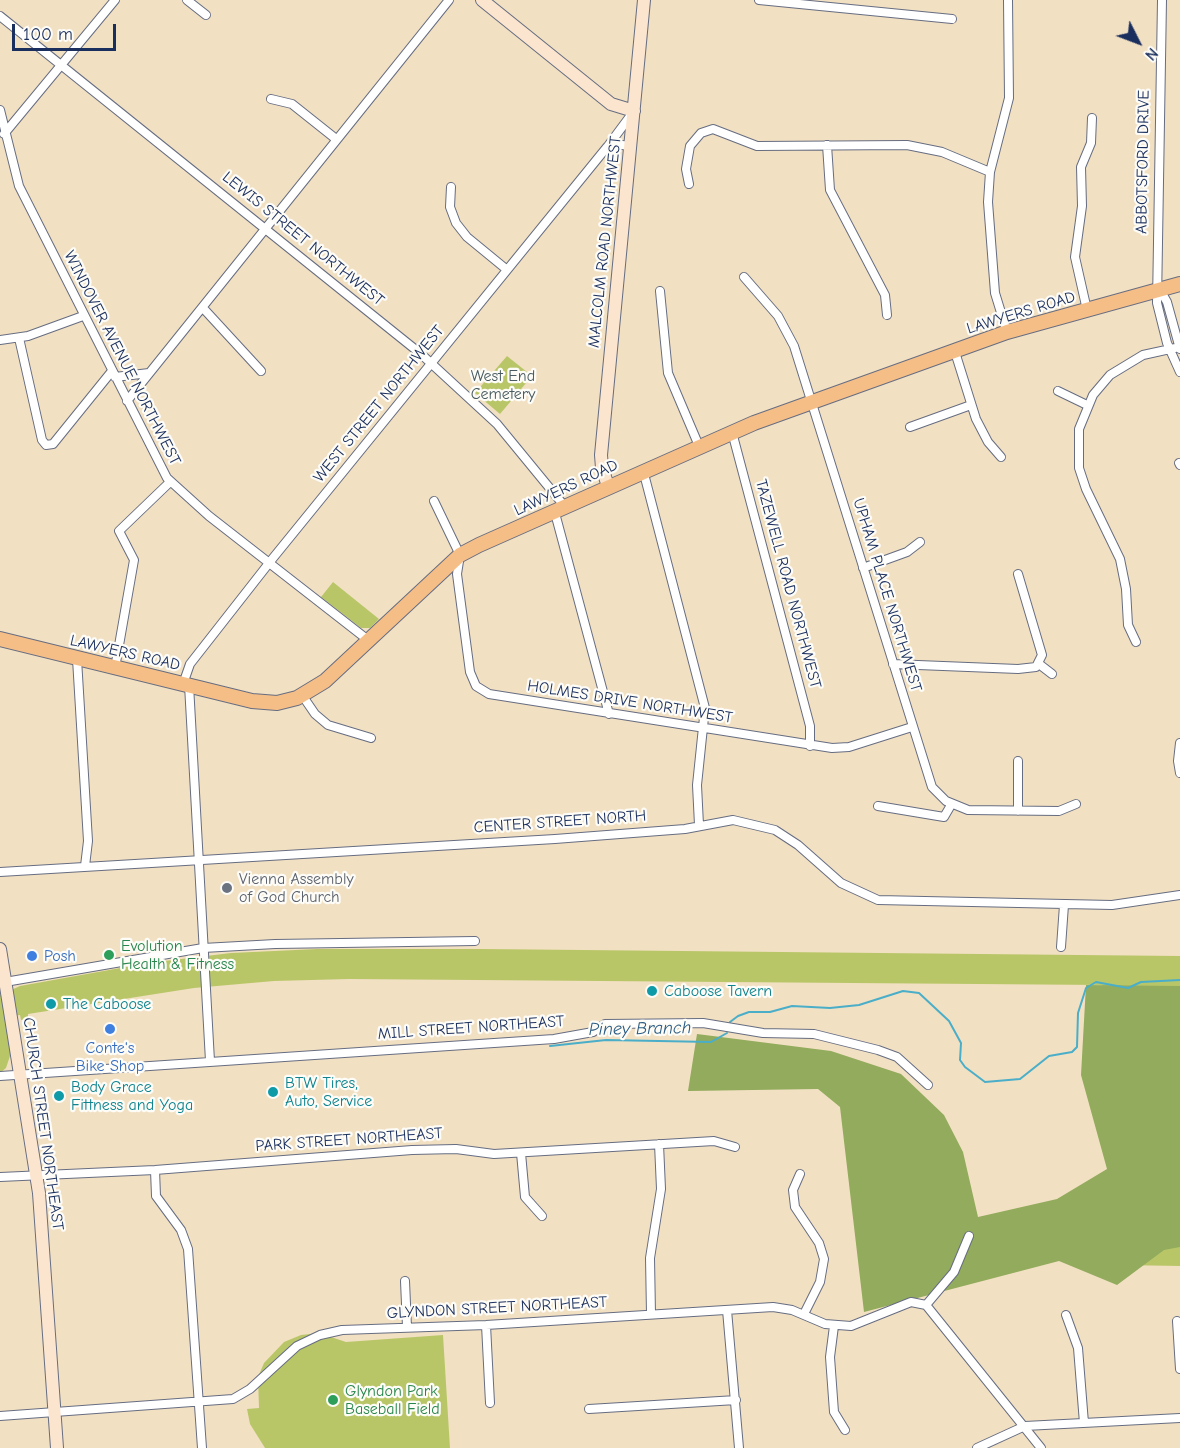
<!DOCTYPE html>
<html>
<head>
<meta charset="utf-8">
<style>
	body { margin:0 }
	#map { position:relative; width:1180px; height:1448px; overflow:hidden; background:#f2e0c3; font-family:"Comic Neue",sans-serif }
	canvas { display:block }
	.north { position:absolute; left:1108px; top:12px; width:60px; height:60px; -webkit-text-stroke:4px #fdfcf7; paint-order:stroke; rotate:132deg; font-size:16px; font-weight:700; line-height:24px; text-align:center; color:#1b2f5e }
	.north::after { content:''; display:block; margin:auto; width:21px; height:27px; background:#1b2f5e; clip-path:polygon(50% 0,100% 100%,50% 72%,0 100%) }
	.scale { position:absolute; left:12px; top:24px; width:104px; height:27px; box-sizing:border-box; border:3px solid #1b2f5e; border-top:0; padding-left:8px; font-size:18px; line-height:21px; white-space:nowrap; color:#1b2f5e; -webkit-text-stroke:4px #fdfcf7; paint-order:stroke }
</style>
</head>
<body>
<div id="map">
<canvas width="1180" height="1448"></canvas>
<div class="north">N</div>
<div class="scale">100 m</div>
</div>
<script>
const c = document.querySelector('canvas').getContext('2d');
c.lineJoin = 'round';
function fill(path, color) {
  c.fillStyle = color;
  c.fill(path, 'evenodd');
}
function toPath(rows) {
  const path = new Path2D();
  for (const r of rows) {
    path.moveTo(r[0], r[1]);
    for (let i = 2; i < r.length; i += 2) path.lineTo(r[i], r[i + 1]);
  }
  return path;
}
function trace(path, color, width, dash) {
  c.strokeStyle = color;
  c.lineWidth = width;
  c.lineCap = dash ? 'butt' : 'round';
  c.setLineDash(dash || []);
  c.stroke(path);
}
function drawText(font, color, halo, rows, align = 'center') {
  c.font = font + ' "Comic Neue",sans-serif';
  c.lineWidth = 4.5;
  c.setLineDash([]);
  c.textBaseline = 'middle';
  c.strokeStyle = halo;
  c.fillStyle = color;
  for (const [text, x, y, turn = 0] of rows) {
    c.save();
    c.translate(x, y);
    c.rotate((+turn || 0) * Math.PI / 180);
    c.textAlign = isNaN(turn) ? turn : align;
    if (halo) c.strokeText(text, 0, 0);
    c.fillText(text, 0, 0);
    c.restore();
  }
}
fill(toPath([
	[507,356,532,376,500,414,475,393],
	[333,582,379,619,370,628,361,628,321,597],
	[483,949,1180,956,1180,1266,1121,1265,1102,985,349,979,274,981,194,988,28,1014,28,1019,21,1020,20,1015,5,1017,11,1053,6,1068,0,1073,0,995,20,986,148,963,231,953,317,949],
	[319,1333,346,1342,443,1335,450,1448,265,1448,250,1424,247,1409,259,1408,258,1377,264,1363,284,1342,301,1335]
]), '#b9c668');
fill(toPath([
	[1086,985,1180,986,1180,1247,1164,1250,1117,1285,1059,1261,864,1312,840,1107,818,1089,688,1091,697,1034,831,1051,901,1074,944,1115,963,1152,978,1217,1057,1199,1107,1169,1081,1075]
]), '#92ab5c');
trace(toPath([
	[730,1022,738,1016,749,1012,770,1012,792,1006,830,1008,859,1005,903,991,919,993,949,1021,961,1043,960,1060,965,1067,985,1082,1020,1079,1049,1056,1072,1052,1077,1047,1078,1013,1086,988,1096,982,1128,988,1141,982,1180,980],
	[550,1046,606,1040,711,1042,727,1033]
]), '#4aaec9', 2);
const street = toPath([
	[187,0,206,15],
	[759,0,952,19],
	[1162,0,1157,303,1167,343,1180,372],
	[0,16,421,354,497,424,566,508],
	[271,99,292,104,336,139],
	[0,110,19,186,167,478,209,516,368,640],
	[4,134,115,0],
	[827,145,830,190,885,295,887,315],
	[608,146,634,111],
	[689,184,686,169,690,146,701,133,713,129,757,146,907,145,942,152,990,172],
	[451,187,450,207,456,223,467,237,506,269],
	[744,277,778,316,794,346,932,787,946,801,968,810,1059,811,1076,804],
	[1159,288,1167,302,1180,349],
	[660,291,668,373,699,446],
	[203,308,261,371],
	[1087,310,1075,257,1082,206,1081,167,1091,143,1092,118],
	[1007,332,995,293,988,202,990,172,1009,98,1008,0],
	[19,338,42,440,46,445,53,444,112,371],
	[0,340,28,336,83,316],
	[955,352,976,419,988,442,1001,457],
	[115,377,149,373],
	[1058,391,1087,405],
	[127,401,449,0],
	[910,427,971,405],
	[732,432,810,726,810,746],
	[1179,463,1180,465],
	[643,470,705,708,697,785,699,825],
	[434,501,460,555,457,574,470,672,476,686,489,694,832,748,849,747,912,727],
	[555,513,609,714],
	[863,568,907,552,920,542],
	[1136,642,1128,625,1126,589,1120,559,1086,489,1079,468,1079,429,1093,395,1110,375,1143,355,1180,347],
	[77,659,88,841,85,866],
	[893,664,1018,669,1036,667,1042,655,1018,574],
	[1039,664,1052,674],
	[115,668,134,560,119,531,170,482],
	[183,684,190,664,273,558,607,147,613,144,631,146],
	[189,685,210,1061],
	[302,695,315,714,328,725,371,738],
	[1180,743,1178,761,1180,773],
	[1018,761,1018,811],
	[878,806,944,817,951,805],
	[0,872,555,839,685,829,733,820,775,830,798,845,841,883,878,900,1112,905,1180,895],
	[1061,947,1064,905],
	[5,982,203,948,275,944,475,941],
	[0,1076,554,1039,593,1032,605,1024,703,1023,763,1033,814,1034,878,1050,897,1057,928,1085],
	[521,1153,525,1197,542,1216],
	[155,1170,156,1196,181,1230,188,1249,202,1448],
	[800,1174,793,1190,795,1207,819,1243,824,1259,820,1282,804,1314],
	[0,1177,155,1170,412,1150,456,1149,494,1154,714,1141,735,1147],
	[405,1281,407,1327],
	[926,1305,1041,1448],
	[727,1310,739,1448],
	[651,1314,650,1258,661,1189,659,1144],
	[1066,1315,1078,1348,1084,1423],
	[1177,1321,1180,1369],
	[486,1325,490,1403],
	[834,1326,830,1357,834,1412,845,1430],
	[589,1409,736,1400],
	[0,1416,233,1399,250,1389,297,1346,320,1335,342,1330,486,1325,773,1307,792,1310,825,1324,851,1326,911,1302,926,1305,954,1272,969,1236],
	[977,1448,1025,1426,1180,1418]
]);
const secondary = toPath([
	[482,0,611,104,634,111],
	[608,486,602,468,601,455,644,0],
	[0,949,39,1193,57,1448]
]);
const primary = toPath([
	[0,639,252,701,277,703,297,698,325,681,460,555,479,545,754,423,1007,332,1180,284]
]);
trace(street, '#666d81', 10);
trace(secondary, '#666d81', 14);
trace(primary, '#666d81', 16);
trace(street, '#fff', 8);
trace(secondary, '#fbe5cf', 12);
trace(primary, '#f6be87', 14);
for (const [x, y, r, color] of [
	[227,888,6,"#6b7280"],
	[109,955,6,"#2e9e5b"],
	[32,956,6,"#3f7fe0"],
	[652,991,6,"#0f9aa8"],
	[51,1004,6,"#0f9aa8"],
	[110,1029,6,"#3f7fe0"],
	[273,1092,6,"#0f9aa8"],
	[59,1096,6,"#0f9aa8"],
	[333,1400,6,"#2e9e5b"]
]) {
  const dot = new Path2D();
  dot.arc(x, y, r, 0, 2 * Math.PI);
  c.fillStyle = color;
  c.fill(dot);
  trace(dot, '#fdfcf7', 2);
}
drawText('16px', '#1b2f5e', '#fdfcf7', [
	["ABBOTSFORD DRIVE",1143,162,-89],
	["LEWIS STREET NORTHWEST",303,239,39],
	["MALCOLM ROAD NORTHWEST",605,242,-84],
	["LAWYERS ROAD",1021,313,-17],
	["WINDOVER AVENUE NORTHWEST",122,358,63],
	["WEST STREET NORTHWEST",379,404,-51],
	["LAWYERS ROAD",566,488,-25],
	["TAZEWELL ROAD NORTHWEST",788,584,75],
	["UPHAM PLACE NORTHWEST",887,595,73],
	["LAWYERS ROAD",125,653,13],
	["HOLMES DRIVE NORTHWEST",630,702,9],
	["CENTER STREET NORTH",560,822,-4],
	["MILL STREET NORTHEAST",471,1028,-4],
	["CHURCH STREET NORTHEAST",43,1124,82],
	["PARK STREET NORTHEAST",349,1140,-4],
	["GLYNDON STREET NORTHEAST",497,1308,-3]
]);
drawText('16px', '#4a5c61', '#fdfcf7', [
	["West End",503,376],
	["Cemetery",503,394]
]);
drawText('16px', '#5b616d', '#fdfcf7', [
	["Vienna Assembly",239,879],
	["of God Church",239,897]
], 'left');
drawText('16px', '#27864d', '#fdfcf7', [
	["Evolution",121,946],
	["Health & Fitness",121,964],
	["Glyndon Park",345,1391],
	["Baseball Field",345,1409]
], 'left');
drawText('16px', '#366cbe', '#fdfcf7', [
	["Posh",44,956],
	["Conte's",110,1048,"center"],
	["Bike Shop",110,1066,"center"]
], 'left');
drawText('16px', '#0d838f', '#fdfcf7', [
	["Caboose Tavern",664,991],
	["The Caboose",63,1004],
	["BTW Tires,",285,1083],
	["Auto, Service",285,1101],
	["Body Grace",71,1087],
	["Fittness and Yoga",71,1105]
], 'left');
drawText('italic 18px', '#2b5b83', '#fdfcf7', [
	["Piney Branch",640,1029,-1]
]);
</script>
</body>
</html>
